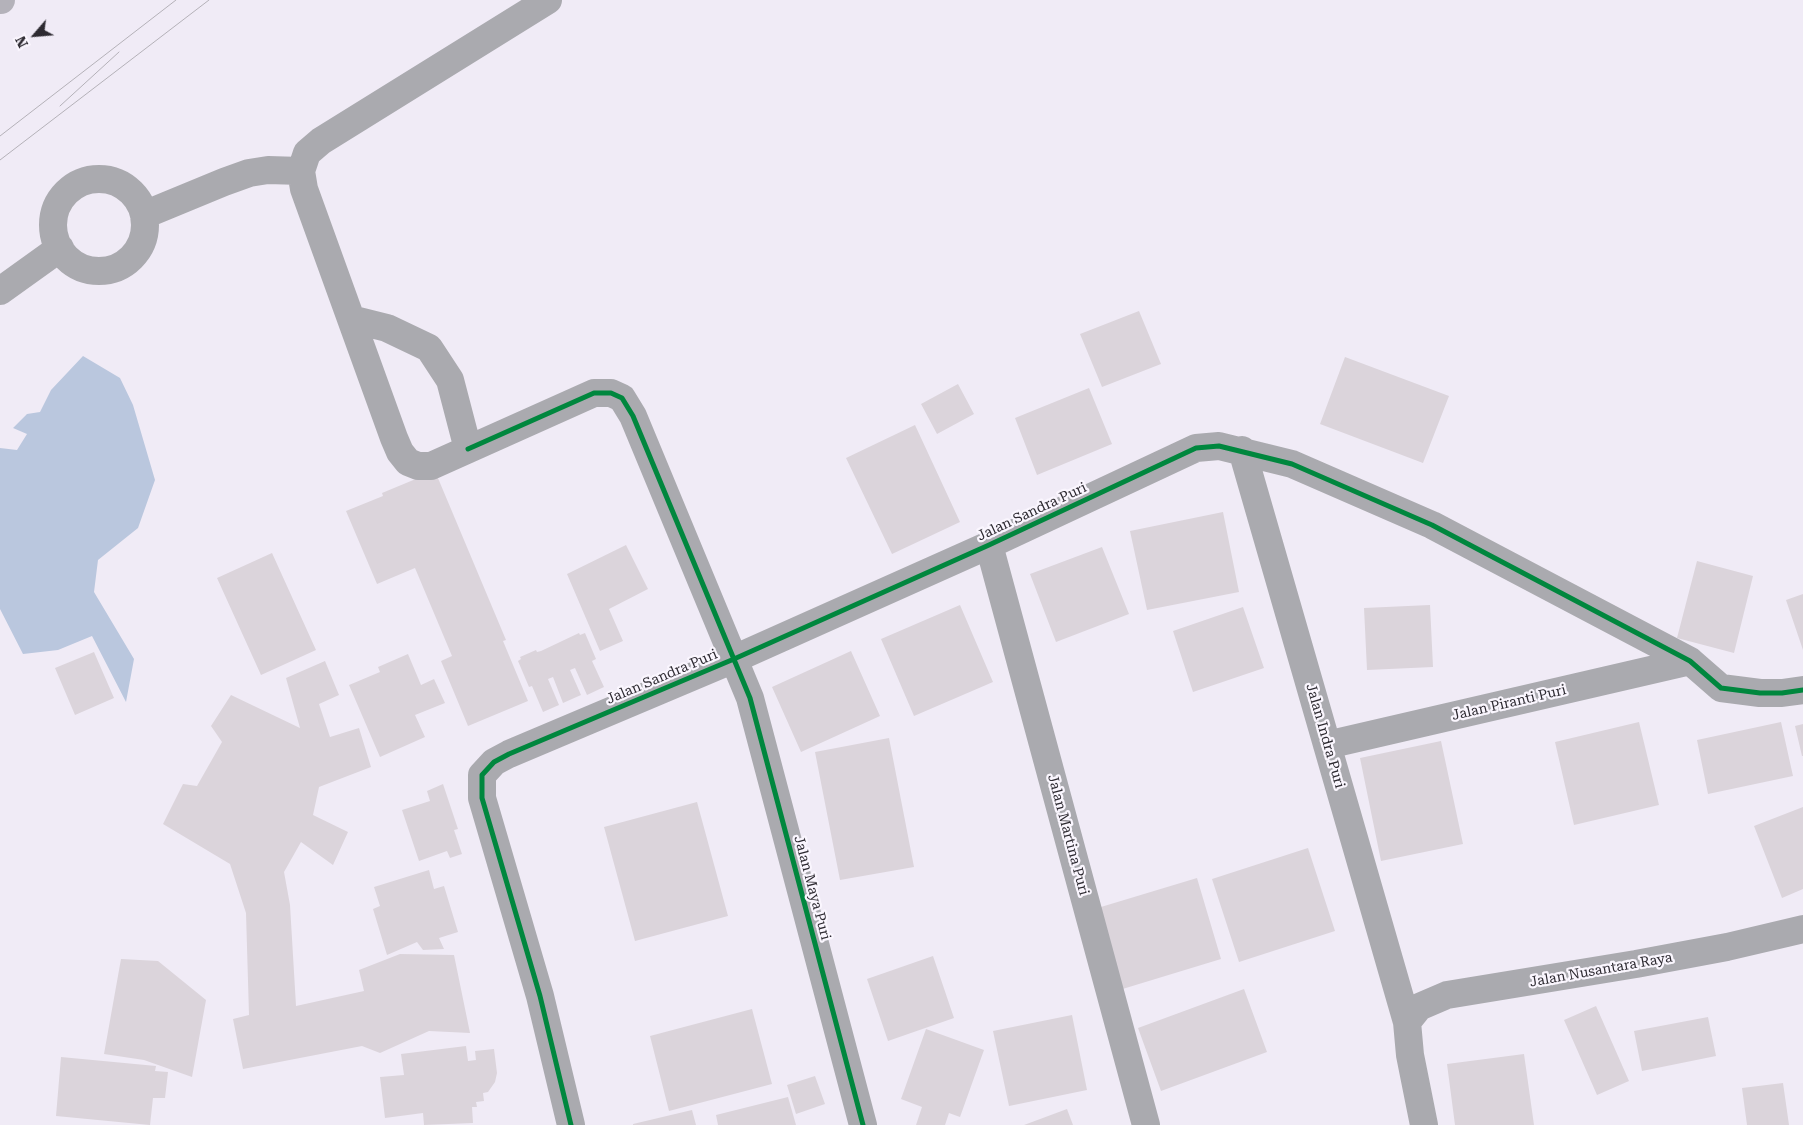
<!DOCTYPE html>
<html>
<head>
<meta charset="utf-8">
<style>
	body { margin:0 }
	#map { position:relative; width:1803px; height:1125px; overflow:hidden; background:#f0ebf6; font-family:"Roboto Serif",serif }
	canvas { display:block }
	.north { position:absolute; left:10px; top:10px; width:50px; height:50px; -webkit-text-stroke:4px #faf6fe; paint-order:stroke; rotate:243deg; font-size:14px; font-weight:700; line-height:20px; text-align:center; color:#2d2a31 }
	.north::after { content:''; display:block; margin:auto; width:18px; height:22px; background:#2d2a31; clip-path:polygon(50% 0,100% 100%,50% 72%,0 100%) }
</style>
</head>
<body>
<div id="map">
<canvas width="1803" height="1125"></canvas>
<div class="north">N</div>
</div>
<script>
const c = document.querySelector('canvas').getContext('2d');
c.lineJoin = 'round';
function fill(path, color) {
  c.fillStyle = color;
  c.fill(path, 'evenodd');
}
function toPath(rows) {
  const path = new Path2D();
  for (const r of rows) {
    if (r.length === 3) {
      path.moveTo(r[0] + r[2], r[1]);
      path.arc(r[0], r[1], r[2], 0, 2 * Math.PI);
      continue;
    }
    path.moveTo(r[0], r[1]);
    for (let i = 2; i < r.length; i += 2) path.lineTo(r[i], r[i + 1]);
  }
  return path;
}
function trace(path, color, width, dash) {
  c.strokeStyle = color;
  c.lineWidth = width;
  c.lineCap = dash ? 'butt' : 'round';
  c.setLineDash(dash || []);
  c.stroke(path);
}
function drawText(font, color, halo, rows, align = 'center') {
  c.font = font + ' "Roboto Serif",serif';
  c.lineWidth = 4.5;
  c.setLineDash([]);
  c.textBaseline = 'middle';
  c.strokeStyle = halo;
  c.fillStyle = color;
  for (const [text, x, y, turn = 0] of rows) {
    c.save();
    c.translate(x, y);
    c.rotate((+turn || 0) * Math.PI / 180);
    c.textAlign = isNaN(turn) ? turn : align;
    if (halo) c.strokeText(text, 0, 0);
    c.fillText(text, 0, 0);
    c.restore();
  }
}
fill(toPath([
	[83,356,120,378,133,405,155,480,138,528,98,560,94,592,134,659,126,702,92,636,58,650,23,654,0,609,0,448,17,450,27,434,13,428,27,414,40,412,51,390]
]), '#bac7de');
fill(toPath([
	[1139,311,1161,364,1102,387,1080,334],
	[1345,357,1449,396,1423,463,1320,424],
	[958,384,974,414,937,434,921,404],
	[1089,388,1112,444,1037,475,1015,418],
	[915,425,960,522,892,554,846,458],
	[435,471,506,640,503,641,528,701,468,726,441,661,452,656,415,568,377,584,346,511,383,496,382,493],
	[1223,512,1239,592,1147,610,1130,531],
	[626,545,648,589,609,609,623,641,600,651,567,574],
	[1102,547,1129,614,1056,642,1030,574],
	[272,553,316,650,261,675,217,578],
	[1697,561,1753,576,1734,653,1677,638],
	[1803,594,1803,650,1786,600],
	[960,605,993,682,914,716,881,639],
	[1430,605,1433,667,1367,670,1364,608],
	[1243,607,1264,668,1193,692,1173,631],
	[579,633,580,635,585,633,596,659,592,661,604,687,587,695,575,668,570,670,581,695,563,703,553,677,548,679,559,705,543,712,532,686,529,687,518,661,521,659,520,657,536,650,537,652,541,651],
	[851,651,880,716,801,752,772,687],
	[94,652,114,698,75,715,55,668],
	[408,654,421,685,434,679,445,703,415,715,425,737,380,757,349,685,380,672,378,667],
	[325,661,339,695,319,704,330,737,359,728,371,767,319,787,313,815,348,832,333,865,301,842,284,872,290,905,296,1006,364,991,359,970,400,954,454,955,470,1033,429,1031,380,1053,362,1046,243,1069,233,1019,249,1015,246,913,230,864,163,824,183,784,197,786,222,742,211,726,231,695,300,728,286,678],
	[1639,722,1659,805,1574,825,1555,742],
	[1781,722,1793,776,1708,794,1697,740],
	[1803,724,1803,756,1802,756,1795,726],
	[889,738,914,867,840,880,815,752],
	[1441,741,1463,844,1381,861,1360,758],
	[443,784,458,829,454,830,462,854,450,858,447,851,419,861,402,810,430,801,427,791],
	[697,802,728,916,635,941,604,827],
	[1803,807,1803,889,1782,898,1754,826],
	[1308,848,1335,931,1239,962,1212,879],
	[429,870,434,889,444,886,458,932,439,938,444,949,423,950,417,942,387,955,373,909,380,906,374,887],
	[1197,878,1221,959,1116,991,1091,910],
	[933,956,954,1018,888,1041,867,979],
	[121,959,158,961,206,1000,192,1077,144,1060,104,1054],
	[1244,989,1267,1052,1161,1091,1138,1028],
	[1596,1006,1629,1081,1597,1095,1564,1020],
	[752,1009,772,1084,669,1111,650,1036],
	[1072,1015,1087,1090,1009,1106,993,1031],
	[1708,1017,1716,1056,1642,1071,1634,1031],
	[926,1029,984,1050,960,1117,949,1113,945,1125,916,1125,922,1107,901,1099],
	[466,1046,468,1061,476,1060,475,1051,494,1049,497,1073,495,1082,488,1092,483,1093,484,1101,476,1102,477,1107,472,1107,473,1123,424,1125,423,1113,385,1118,380,1077,404,1075,401,1054],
	[1524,1054,1534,1125,1455,1125,1447,1064],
	[61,1057,156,1066,155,1071,168,1072,165,1098,153,1098,150,1125,56,1116],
	[815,1076,825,1104,796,1114,787,1085],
	[1783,1083,1789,1125,1747,1125,1742,1088],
	[788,1097,796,1125,718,1125,716,1115],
	[1067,1109,1073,1125,1024,1125],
	[692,1110,696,1125,633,1125,633,1124]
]), '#dbd4db');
trace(toPath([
	[548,0,321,141,307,153,301,171,304,189,394,438,400,452,408,462,418,466,431,466,594,393,611,393,622,398,633,416,750,698,863,1125],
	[99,225,46],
	[144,215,224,182,249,173,268,170,301,171],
	[0,291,60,248],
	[351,319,387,328,429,348,450,380,468,449],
	[1242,450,1407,1022,1410,1055,1424,1125],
	[989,545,1146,1125],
	[1327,745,1690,661],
	[1407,1022,1419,1007,1447,995,1636,964,1727,947,1803,929],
	[571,1125,540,996,482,798,482,775,494,762,509,754,734,659,989,545,1196,448,1219,446,1292,464,1432,525,1690,661,1721,688,1760,693,1782,693,1803,690]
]), '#aaaaaf', 28);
trace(toPath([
	[0,0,1,0]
]), '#b4b2ba', 28);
trace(toPath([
	[60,106,119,52],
	[0,136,176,0],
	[0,160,209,0]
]), '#b4b1b8', 1);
trace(toPath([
	[468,449,594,393,611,393,622,398,633,416,750,698,863,1125],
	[571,1125,540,996,482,798,482,775,494,762,509,754,734,659,989,545,1196,448,1219,446,1292,464,1432,525,1690,661,1721,688,1760,693,1782,693,1803,690]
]), '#00873e', 5);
drawText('14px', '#2d2a31', '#faf6fe', [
	["Jalan Sandra Puri",1032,512,-25],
	["Jalan Sandra Puri",662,677,-23],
	["Jalan Piranti Puri",1509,703,-13],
	["Jalan Indra Puri",1325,736,74],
	["Jalan Martina Puri",1068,835,75],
	["Jalan Maya Puri",812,888,75],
	["Jalan Nusantara Raya",1601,970,-10]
]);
</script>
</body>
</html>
